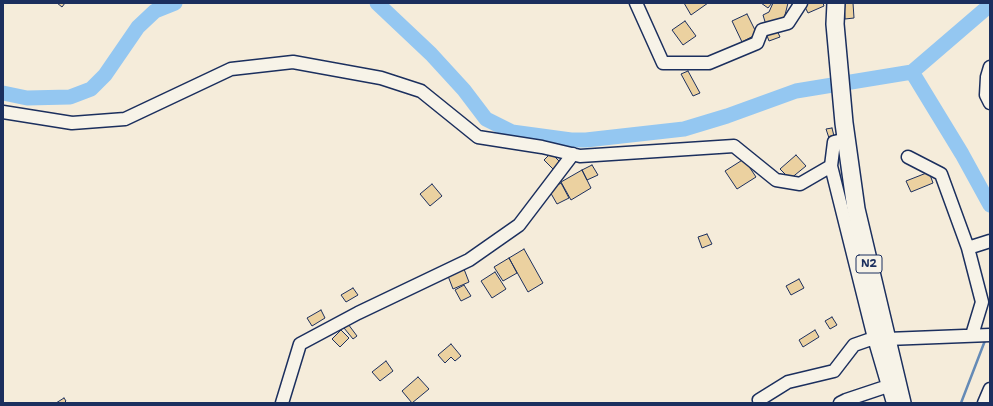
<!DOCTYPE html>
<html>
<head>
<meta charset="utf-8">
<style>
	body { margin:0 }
	#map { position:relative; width:993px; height:406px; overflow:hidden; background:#f5ecda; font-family:"Shantell Sans",sans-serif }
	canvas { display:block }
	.frame { position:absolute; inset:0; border:4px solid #1b2f5e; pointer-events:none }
</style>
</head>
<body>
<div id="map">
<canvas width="993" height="406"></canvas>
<div class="frame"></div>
</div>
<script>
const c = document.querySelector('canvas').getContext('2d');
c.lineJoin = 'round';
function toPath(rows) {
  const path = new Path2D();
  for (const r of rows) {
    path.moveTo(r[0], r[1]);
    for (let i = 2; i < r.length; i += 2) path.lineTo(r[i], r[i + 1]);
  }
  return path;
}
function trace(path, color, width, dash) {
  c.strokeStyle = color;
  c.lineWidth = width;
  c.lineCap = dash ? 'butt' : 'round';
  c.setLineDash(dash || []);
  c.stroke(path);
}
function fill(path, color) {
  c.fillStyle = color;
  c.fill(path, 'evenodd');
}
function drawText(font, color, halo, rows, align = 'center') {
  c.font = font + ' "Shantell Sans",sans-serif';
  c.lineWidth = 3;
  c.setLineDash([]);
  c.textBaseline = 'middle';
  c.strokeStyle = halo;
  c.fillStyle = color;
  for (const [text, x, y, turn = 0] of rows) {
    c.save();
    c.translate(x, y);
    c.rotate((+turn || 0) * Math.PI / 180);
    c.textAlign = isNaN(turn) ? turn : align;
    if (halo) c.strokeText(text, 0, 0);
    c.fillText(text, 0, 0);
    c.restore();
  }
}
trace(toPath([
	[961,403,986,338]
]), '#648ab6', 2.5);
trace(toPath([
	[377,3,431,54,464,90,486,119,512,132,571,140,586,140,684,129,727,116,796,91,912,72],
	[912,72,962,154,990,205],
	[912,72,990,5],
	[3,93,27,98,70,97,91,89,105,75,138,27,155,11,175,3]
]), '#94c7f1', 15);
const building = toPath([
	[57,3,65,3,62,7,57,3],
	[684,3,708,3,691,15,684,3],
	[761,3,772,3,768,8,761,3],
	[773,3,788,3,784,19,766,25,763,15,769,12,773,3],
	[803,3,823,3,824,6,808,13,803,3],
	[844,3,853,3,854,18,845,19,844,3],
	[747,14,757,34,742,42,732,21,747,14],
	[685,21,696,36,683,45,672,30,685,21],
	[776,28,780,37,769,41,766,33,776,28],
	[688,71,700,93,693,96,681,74,688,71],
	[832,128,834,136,829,138,826,129,832,128],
	[551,153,562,164,555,171,544,160,551,153],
	[796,155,806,166,790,179,780,169,796,155],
	[744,159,756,177,737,189,725,171,744,159],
	[592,165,598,175,587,180,582,170,592,165],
	[582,170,591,188,571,200,561,182,582,170],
	[929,172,933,183,911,192,906,181,929,172],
	[561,183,569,198,557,204,549,190,561,183],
	[432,184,442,196,430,206,420,194,432,184],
	[707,234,712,244,702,248,698,237,707,234],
	[524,249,543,283,528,292,509,258,524,249],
	[509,258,517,273,503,281,494,267,509,258],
	[464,269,469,282,453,289,448,276,464,269],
	[495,272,506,289,492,298,481,281,495,272],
	[799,279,804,288,791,295,786,286,799,279],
	[464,285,471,296,461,301,455,290,464,285],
	[353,288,358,295,346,302,341,295,353,288],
	[321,310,325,318,312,326,307,318,321,310],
	[832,317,837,325,830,329,825,321,832,317],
	[348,324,357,336,353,339,344,328,348,324],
	[341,330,349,338,340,347,332,339,341,330],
	[815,330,819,337,803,347,799,340,815,330],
	[451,344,461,356,455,361,451,357,445,363,438,355,451,344],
	[386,361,393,371,380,381,372,372,386,361],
	[418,377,429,389,412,403,402,391,418,377],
	[64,398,66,401,64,403,56,403,64,398]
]);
fill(building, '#ebd1a0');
trace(building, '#1b2f5e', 1);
const minor = toPath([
	[636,3,663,63,709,63,757,43,762,30,788,23,801,3],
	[990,67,987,77,986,95,990,103],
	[3,112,72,123,125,119,231,69,293,62,381,78,421,91,478,137,542,147,580,156,734,146,776,180,800,184,831,166,834,142,847,139],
	[908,157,941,174,968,248],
	[831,166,874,338,893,403],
	[972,335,982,302,968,248,990,241],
	[887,339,990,335],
	[282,403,300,344,358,313,469,260,519,225,573,154],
	[760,403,759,400,788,382,834,371,854,345,874,338],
	[840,403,846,400,888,386],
	[984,403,990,389]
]);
const highway = toPath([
	[836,3,835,24,844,123,856,209,902,403]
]);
trace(minor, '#1b2f5e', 15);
trace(highway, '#1b2f5e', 20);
trace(minor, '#f7f3e8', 12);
trace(highway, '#f7f3e8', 17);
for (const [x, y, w] of [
	[869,264,26]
]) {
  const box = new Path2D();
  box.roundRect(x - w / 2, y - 9, w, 18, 3);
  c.fillStyle = '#f7f3e8';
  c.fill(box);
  trace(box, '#1b2f5e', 1);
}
drawText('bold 11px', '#1b2f5e', null, [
	["N2",869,264]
]);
</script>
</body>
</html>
